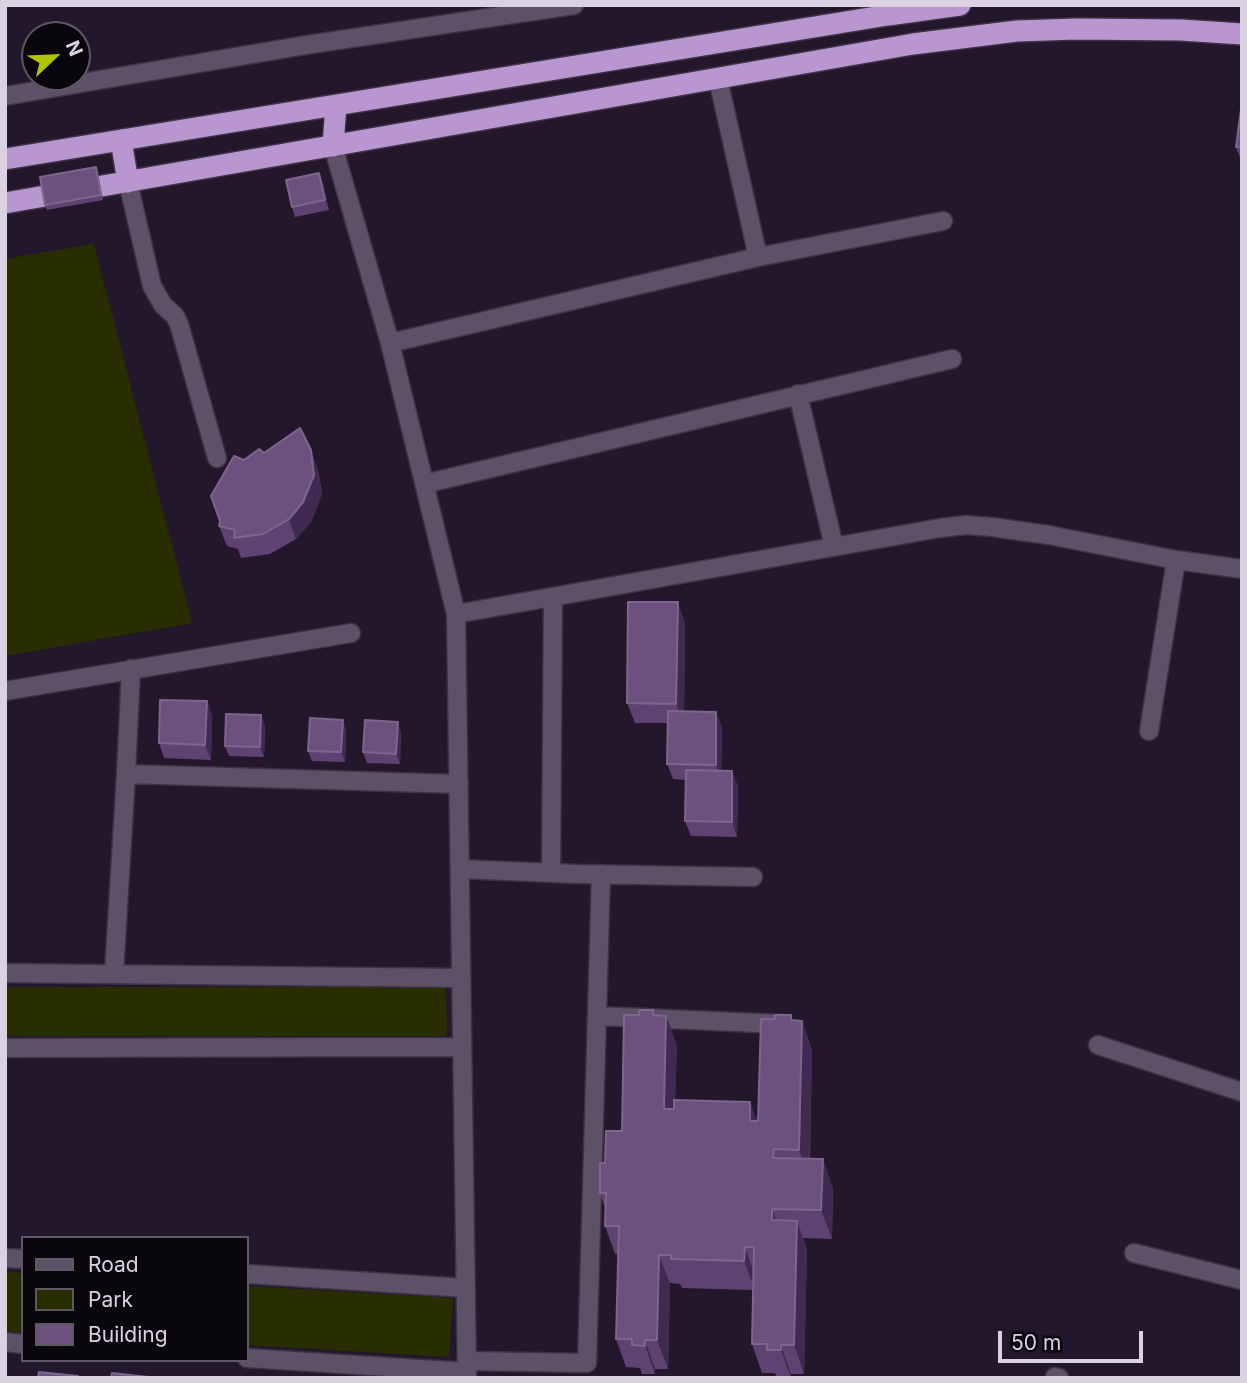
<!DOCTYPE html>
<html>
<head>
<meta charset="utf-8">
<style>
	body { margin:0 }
	#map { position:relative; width:1247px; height:1383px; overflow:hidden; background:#23172c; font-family:Inter,sans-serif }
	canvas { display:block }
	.frame { position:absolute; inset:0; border:7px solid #dad2e0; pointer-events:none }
	.legend { position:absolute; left:21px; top:1236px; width:228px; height:126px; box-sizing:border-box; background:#0a060e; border:2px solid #5d5862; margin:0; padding:9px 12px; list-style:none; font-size:21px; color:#dad2e0 }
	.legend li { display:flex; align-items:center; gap:14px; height:35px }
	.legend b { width:35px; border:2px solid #5d5862 }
	.north { position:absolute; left:21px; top:21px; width:70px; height:70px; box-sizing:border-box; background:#0a060e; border:2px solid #5d5862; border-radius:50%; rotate:67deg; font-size:19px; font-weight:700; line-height:28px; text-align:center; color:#dad2e0 }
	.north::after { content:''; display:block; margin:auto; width:24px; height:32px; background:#b0c502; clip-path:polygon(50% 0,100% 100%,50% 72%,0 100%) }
	.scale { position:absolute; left:998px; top:1331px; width:145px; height:32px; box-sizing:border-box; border:4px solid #dad2e0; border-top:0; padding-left:9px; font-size:21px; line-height:24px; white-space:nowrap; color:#dad2e0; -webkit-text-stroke:5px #0a060e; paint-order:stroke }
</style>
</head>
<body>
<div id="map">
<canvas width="1247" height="1383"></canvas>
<div class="frame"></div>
<ul class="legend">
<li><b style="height:9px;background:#5d5167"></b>Road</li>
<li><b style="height:19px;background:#282e00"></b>Park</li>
<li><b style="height:19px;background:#6c517e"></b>Building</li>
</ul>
<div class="north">N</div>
<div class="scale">50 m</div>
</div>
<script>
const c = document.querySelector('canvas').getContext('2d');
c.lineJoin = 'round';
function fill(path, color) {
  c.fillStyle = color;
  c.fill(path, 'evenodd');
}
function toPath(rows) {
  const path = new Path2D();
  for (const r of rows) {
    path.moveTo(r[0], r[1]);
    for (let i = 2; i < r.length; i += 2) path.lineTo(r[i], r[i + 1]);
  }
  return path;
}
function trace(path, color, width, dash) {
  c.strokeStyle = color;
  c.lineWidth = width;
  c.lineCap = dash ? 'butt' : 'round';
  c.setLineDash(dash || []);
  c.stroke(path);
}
fill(toPath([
	[94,244,192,623,5,656,5,259],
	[5,987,446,987,447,1036,5,1036],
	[5,1272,23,1273,23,1332,5,1331],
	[247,1286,453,1298,449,1357,247,1345]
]), '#282e00');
const minor = toPath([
	[718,79,758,257],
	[5,96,306,45,574,5],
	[333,146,390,343,456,614,467,1378],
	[128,182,152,286,163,305,175,316,179,324,217,458],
	[390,343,758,257,943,221],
	[798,394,834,547],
	[424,484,952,359],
	[456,614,940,528,966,525,992,527,1049,535,1176,560,1242,569],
	[5,691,351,633],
	[1149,731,1176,560],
	[126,774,459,784],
	[460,869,578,874,753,877],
	[551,872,553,597],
	[5,973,461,978],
	[114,973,126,774,131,669],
	[597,1016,782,1024],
	[1098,1045,1242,1092],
	[5,1048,462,1047],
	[1134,1253,1242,1280],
	[5,1258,23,1259],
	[247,1274,465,1288],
	[5,1342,23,1344],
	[247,1358,467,1372],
	[467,1361,587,1363,601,874],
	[1055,1377,1059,1378]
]);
const highway = toPath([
	[121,140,128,182],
	[333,146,336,105],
	[5,159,888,15,960,5],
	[5,203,913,44,1017,31,1076,29,1181,30,1242,34]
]);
trace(minor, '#3d3145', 21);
trace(highway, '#3d3145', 24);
trace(minor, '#5d5167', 18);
trace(highway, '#b897d1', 21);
fill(toPath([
	[1242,102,1242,163,1236,147],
	[98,173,103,200,47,210,45,205],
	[323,183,329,210,295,217,292,207],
	[264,453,318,470,322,494,311,522,296,539,270,554,241,558,238,549,227,546,219,526],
	[685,622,684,712,722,727,721,771,738,786,737,837,691,836,685,821,686,780,673,779,667,764,668,723,635,723,627,703],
	[207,701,212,716,211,760,164,758,159,743],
	[265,725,264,757,229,756,225,746],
	[346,730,345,762,312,761,308,751],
	[401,732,400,764,367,763,363,752],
	[653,1010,655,1015,677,1045,675,1100,750,1102,757,1121,758,1121,793,1021,802,1021,812,1050,810,1159,833,1188,832,1239,803,1238,807,1249,804,1374,791,1374,791,1378,777,1378,775,1373,762,1373,752,1344,753,1290,682,1288,680,1284,670,1283,668,1369,655,1369,655,1374,642,1374,640,1368,626,1367,616,1339,618,1254,615,1254,605,1226,605,1208,600,1193,605,1163,622,1131]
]), '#5e4272');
fill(toPath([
	[319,173,323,183,329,210,325,200],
	[311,450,318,470,322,494,311,522,296,539,289,519],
	[678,602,685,622,684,723,676,704],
	[207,701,212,716,211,760,205,745],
	[716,712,722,727,721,780,716,765],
	[261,715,265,725,264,757,260,747],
	[343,720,346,730,345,762,341,752],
	[398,722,401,732,400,764,396,754],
	[732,771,738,786,737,837,732,822],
	[791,1015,801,1043,802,1021,812,1050,809,1178,799,1150],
	[666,1016,677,1045,674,1138,664,1109],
	[750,1102,761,1131,750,1121],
	[823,1159,833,1188,832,1239,821,1210],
	[772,1209,783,1238,772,1220],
	[797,1221,807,1249,804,1374,794,1345],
	[745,1247,755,1275,755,1290,744,1261],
	[659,1255,670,1283,668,1369,657,1340],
	[645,1340,655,1369,655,1374,645,1346],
	[781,1345,791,1374,791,1378,781,1350]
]), '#412a51');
const building = toPath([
	[1242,102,1242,147,1236,147,1242,102],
	[96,167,101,195,45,205,40,177,96,167],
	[319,173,325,200,292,207,286,180,319,173],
	[300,428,311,450,314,475,303,502,289,519,263,534,234,538,235,530,219,526,220,521,211,496,234,456,244,460,259,449,264,453,300,428],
	[628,602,678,602,676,704,627,703,628,602],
	[160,700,207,701,205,745,159,743,160,700],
	[668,711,716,712,716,765,667,764,668,711],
	[226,714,261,715,260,747,225,746,226,714],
	[310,718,343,720,341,752,308,751,310,718],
	[365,720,398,722,396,754,363,752,365,720],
	[686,770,732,771,732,822,685,821,686,770],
	[639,1010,653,1010,653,1015,666,1016,664,1109,674,1109,674,1100,750,1102,750,1121,758,1121,761,1019,775,1019,775,1015,791,1015,791,1020,802,1021,799,1150,774,1149,773,1158,823,1159,821,1210,772,1209,772,1220,797,1221,794,1345,781,1345,781,1350,767,1350,767,1344,752,1344,754,1247,745,1247,744,1261,671,1259,671,1255,659,1255,657,1340,645,1340,645,1346,632,1345,632,1339,616,1339,619,1226,605,1226,606,1193,600,1193,600,1163,605,1163,606,1131,622,1131,624,1015,639,1015,639,1010],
	[39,1372,78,1376,78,1378,38,1378,39,1372],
	[112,1373,158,1378,111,1378,112,1373]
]);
fill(building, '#6c517e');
trace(building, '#7d668d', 2);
</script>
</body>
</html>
